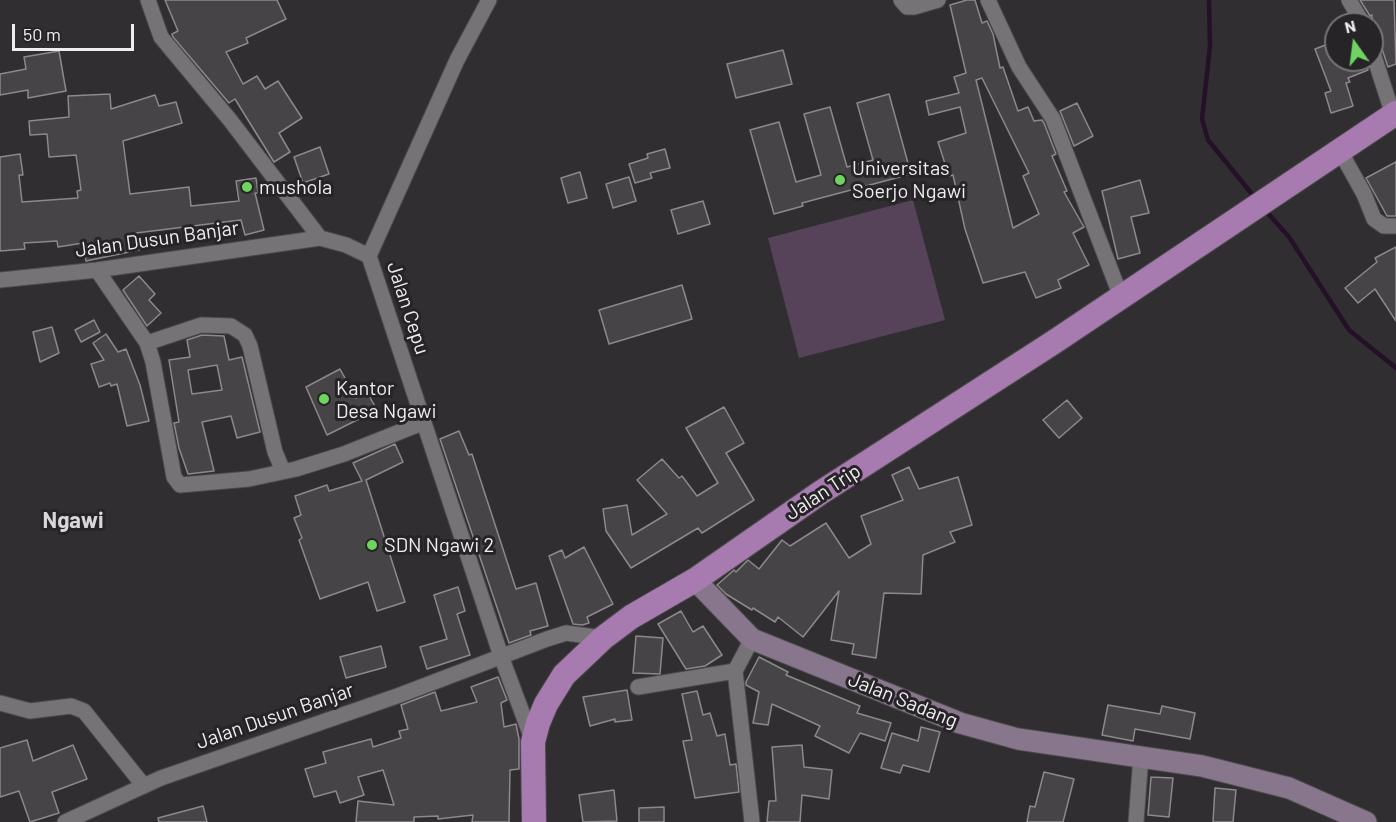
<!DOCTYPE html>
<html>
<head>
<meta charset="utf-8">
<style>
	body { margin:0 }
	#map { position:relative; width:1396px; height:822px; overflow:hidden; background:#302e31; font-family:Barlow,sans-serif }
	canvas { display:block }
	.north { position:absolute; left:1324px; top:12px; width:60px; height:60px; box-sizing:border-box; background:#262427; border:2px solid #767477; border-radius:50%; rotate:346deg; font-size:16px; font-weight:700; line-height:24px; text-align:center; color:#efedef }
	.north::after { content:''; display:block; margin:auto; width:21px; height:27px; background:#6fd360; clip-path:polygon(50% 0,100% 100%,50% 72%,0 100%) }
	.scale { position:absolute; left:12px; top:24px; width:122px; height:27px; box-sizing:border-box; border:3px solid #efedef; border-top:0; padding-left:8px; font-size:18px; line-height:21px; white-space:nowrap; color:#efedef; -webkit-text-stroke:4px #262427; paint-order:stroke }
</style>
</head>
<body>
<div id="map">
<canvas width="1396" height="822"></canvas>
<div class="north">N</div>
<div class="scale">50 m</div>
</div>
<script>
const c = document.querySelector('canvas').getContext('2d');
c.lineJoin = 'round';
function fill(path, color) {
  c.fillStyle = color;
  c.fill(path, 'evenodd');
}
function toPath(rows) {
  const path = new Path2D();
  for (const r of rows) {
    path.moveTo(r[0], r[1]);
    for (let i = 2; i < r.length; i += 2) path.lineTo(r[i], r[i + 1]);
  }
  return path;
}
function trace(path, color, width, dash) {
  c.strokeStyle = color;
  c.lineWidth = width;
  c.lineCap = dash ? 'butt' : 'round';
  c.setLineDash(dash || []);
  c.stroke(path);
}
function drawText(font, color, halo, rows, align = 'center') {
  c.font = font + ' Barlow,sans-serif';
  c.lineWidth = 6;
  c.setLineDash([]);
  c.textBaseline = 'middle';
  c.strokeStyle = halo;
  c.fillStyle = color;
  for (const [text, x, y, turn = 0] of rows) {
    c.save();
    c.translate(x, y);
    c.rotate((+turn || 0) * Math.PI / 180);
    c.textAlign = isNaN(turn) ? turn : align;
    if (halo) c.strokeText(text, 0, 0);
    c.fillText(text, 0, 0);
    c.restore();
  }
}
fill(toPath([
	[913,200,945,320,799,358,768,238]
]), '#56435a');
trace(toPath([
	[1209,0,1210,46,1202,119,1208,140,1256,199],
	[1265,210,1289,237,1349,330,1396,368]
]), '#241027', 4.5);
const building = toPath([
	[165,0,277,0,286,19,246,38,248,43,226,52,243,84,257,76,265,89,278,81,302,118,279,133,290,152,274,162,235,99,229,103,173,37,172,34,178,31,165,0],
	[967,0,975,0,982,23,987,21,993,34,1000,68,1003,67,1018,111,1028,107,1034,121,1042,120,1044,123,1056,154,1052,156,1067,191,1064,192,1084,227,1073,233,1089,265,1058,280,1061,288,1036,298,1025,272,983,283,965,229,953,175,949,176,938,142,966,133,960,107,929,115,926,101,959,93,954,77,966,73,950,5,967,0],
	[982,78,1029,173,1023,176,1039,214,1013,228,976,80,982,78],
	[1360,0,1394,0,1396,64,1388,67,1381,46,1373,40,1372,15,1370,16,1360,0],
	[1336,41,1336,60,1365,60,1368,70,1348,78,1350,82,1346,83,1353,106,1331,113,1325,93,1331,91,1315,49,1336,41],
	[783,50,792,84,736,98,727,64,783,50],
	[59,51,66,91,28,98,28,90,0,95,0,74,26,69,24,57,59,51],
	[110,94,111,109,155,95,159,106,176,102,182,123,123,141,130,194,189,187,191,206,239,201,236,181,256,178,258,193,255,193,264,230,245,235,241,220,136,233,139,250,86,261,83,243,58,247,57,241,24,243,25,249,0,251,0,157,20,154,23,175,19,175,22,202,78,198,77,191,81,190,76,155,49,157,47,134,30,135,29,121,69,117,68,96,110,94],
	[889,94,911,174,802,203,803,206,774,214,750,130,779,122,796,182,821,175,804,114,830,107,847,167,873,160,857,103,889,94],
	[1077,103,1093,136,1074,146,1060,111,1077,103],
	[320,147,329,174,303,183,294,157,320,147],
	[665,149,670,168,650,173,652,178,635,183,629,164,648,158,647,154,665,149],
	[1396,162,1396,216,1387,216,1366,178,1396,162],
	[580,172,587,198,568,203,561,178,580,172],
	[629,177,636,201,613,208,606,184,629,177],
	[1140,180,1149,213,1131,217,1140,253,1118,259,1102,191,1140,180],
	[703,201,710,224,678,234,671,210,703,201],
	[1396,247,1396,321,1375,289,1358,303,1345,288,1377,262,1375,258,1396,247],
	[139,276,155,294,149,300,161,313,147,326,123,290,139,276],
	[682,285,692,319,609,344,599,310,682,285],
	[94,320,100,332,81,342,75,330,94,320],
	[52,327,59,353,40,362,33,332,52,327],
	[106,334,118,352,126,349,140,385,149,421,127,426,117,384,111,386,110,383,99,387,91,364,104,360,93,343,106,334],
	[202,335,224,336,229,360,242,357,260,432,237,438,231,416,202,422,214,471,188,474,179,448,174,423,179,422,169,360,190,357,187,340,202,335],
	[217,365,222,390,192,394,188,370,217,365],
	[340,369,356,398,367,392,377,410,327,435,306,387,340,369],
	[1067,400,1082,418,1059,438,1043,420,1067,400],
	[724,407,744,443,726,453,754,500,702,533,698,528,631,568,606,531,603,509,627,505,632,535,667,514,637,480,662,459,679,478,682,476,697,496,718,483,686,428,724,407],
	[459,431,469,455,472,454,516,589,536,583,548,626,530,631,531,635,509,643,440,439,459,431],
	[395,444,403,462,366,480,405,602,377,611,368,582,320,599,299,540,302,538,294,518,301,515,295,496,327,485,329,491,362,481,353,463,395,444],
	[909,467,919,489,958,477,972,525,950,532,955,542,923,555,921,594,884,593,876,658,852,654,854,644,831,640,839,591,803,637,778,617,775,622,753,608,752,610,726,594,717,585,734,570,736,572,748,560,759,569,782,540,790,546,826,523,849,558,871,544,861,516,903,500,892,475,909,467],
	[584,547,613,604,587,617,589,623,582,625,573,624,549,556,562,550,565,558,584,547],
	[458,587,465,611,457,614,470,655,427,669,420,647,447,639,434,595,458,587],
	[681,611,693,632,703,626,722,655,705,666,686,669,658,624,681,611],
	[636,636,663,638,660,674,633,673,636,636],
	[381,646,386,667,346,678,340,657,381,646],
	[759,657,788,672,786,675,860,706,857,713,891,723,885,741,860,733,849,753,815,736,820,726,772,704,768,725,753,723,759,692,746,685,746,682,759,657],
	[498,677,507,700,501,703,504,727,516,724,519,739,519,769,510,770,509,822,472,822,473,815,438,819,438,816,414,817,414,822,356,822,358,801,394,805,383,770,358,777,364,795,340,803,336,791,314,797,305,769,326,763,323,752,371,739,373,747,401,738,399,731,408,729,401,705,435,692,441,711,477,702,471,687,498,677],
	[627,690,632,720,615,722,615,719,590,726,583,697,627,690],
	[697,691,703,715,710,713,717,736,725,734,730,765,736,764,739,792,695,798,683,741,692,740,682,694,697,691],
	[1108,705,1160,714,1162,706,1195,713,1190,739,1135,729,1133,741,1102,735,1108,705],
	[921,727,940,732,929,772,903,765,900,773,881,768,892,733,918,741,921,727],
	[27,740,33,761,73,745,87,779,52,792,59,813,30,822,19,791,0,797,0,748,27,740],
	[802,745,804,767,832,770,829,799,802,795,800,822,767,822,769,801,776,801,772,747,802,745],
	[1044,772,1074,779,1063,822,1027,822,1030,806,1035,807,1044,772],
	[1151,777,1173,778,1169,817,1148,815,1151,777],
	[1215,788,1236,790,1233,822,1213,822,1215,788],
	[614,790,617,821,583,822,579,795,614,790],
	[203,806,207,822,159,822,158,818,203,806],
	[664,807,664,822,639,822,639,808,664,807]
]);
fill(building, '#474448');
trace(building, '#8c888c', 1.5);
const minor = toPath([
	[148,0,161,37,230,120,320,238,346,245,369,256],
	[489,0,457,60,369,256,501,656,532,739],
	[901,0,907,7,914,7,938,0],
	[988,0,1019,67,1053,119,1121,297],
	[1349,0,1363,24],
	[1372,50,1393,115],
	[1340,151,1364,194,1374,219,1384,226,1396,226],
	[97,270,147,343,153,362,174,477,180,485,249,479,296,469,344,454,422,423],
	[0,280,97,270,320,238],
	[147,343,201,325,231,326,245,335,250,346,275,452,283,471],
	[752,639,735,671,752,822],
	[638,687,735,671],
	[0,703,30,711,71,706,84,711,144,786],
	[65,822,161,778,400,695,547,639,566,633,603,638],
	[1136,822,1141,756]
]);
const secondary = toPath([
	[695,580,752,639,960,723,1018,739,1202,766,1289,788,1366,822]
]);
const trunk = toPath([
	[534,822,533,742,538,723,546,704,564,675,603,638,631,617,695,580,820,493,1054,342,1396,113]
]);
trace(minor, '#4c4a4c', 17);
trace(secondary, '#4c4a4c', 23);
trace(trunk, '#4c4a4c', 26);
trace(minor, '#767377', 15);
trace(secondary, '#88768c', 21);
trace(trunk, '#a77bb0', 24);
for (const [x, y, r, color] of [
	[840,180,6,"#6fd360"],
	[247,187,6,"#6fd360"],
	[324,399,6,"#6fd360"],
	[372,545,6,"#6fd360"]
]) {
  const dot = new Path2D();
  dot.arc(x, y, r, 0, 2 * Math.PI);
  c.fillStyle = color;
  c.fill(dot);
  trace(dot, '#262427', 2);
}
drawText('20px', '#efedef', '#262427', [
	["Universitas",852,168],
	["Soerjo Ngawi",852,191],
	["mushola",259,187],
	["Kantor",336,388],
	["Desa Ngawi",336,411],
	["SDN Ngawi 2",384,545]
], 'left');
drawText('20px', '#efedef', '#262427', [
	["Jalan Dusun Banjar",157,239,-8],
	["Jalan Cepu",408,308,72],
	["Jalan Trip",823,492,-33],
	["Jalan Sadang",903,700,22],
	["Jalan Dusun Banjar",275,716,-19]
]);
drawText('bold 22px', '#d9d5da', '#262427', [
	["Ngawi",73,521]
]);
</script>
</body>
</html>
